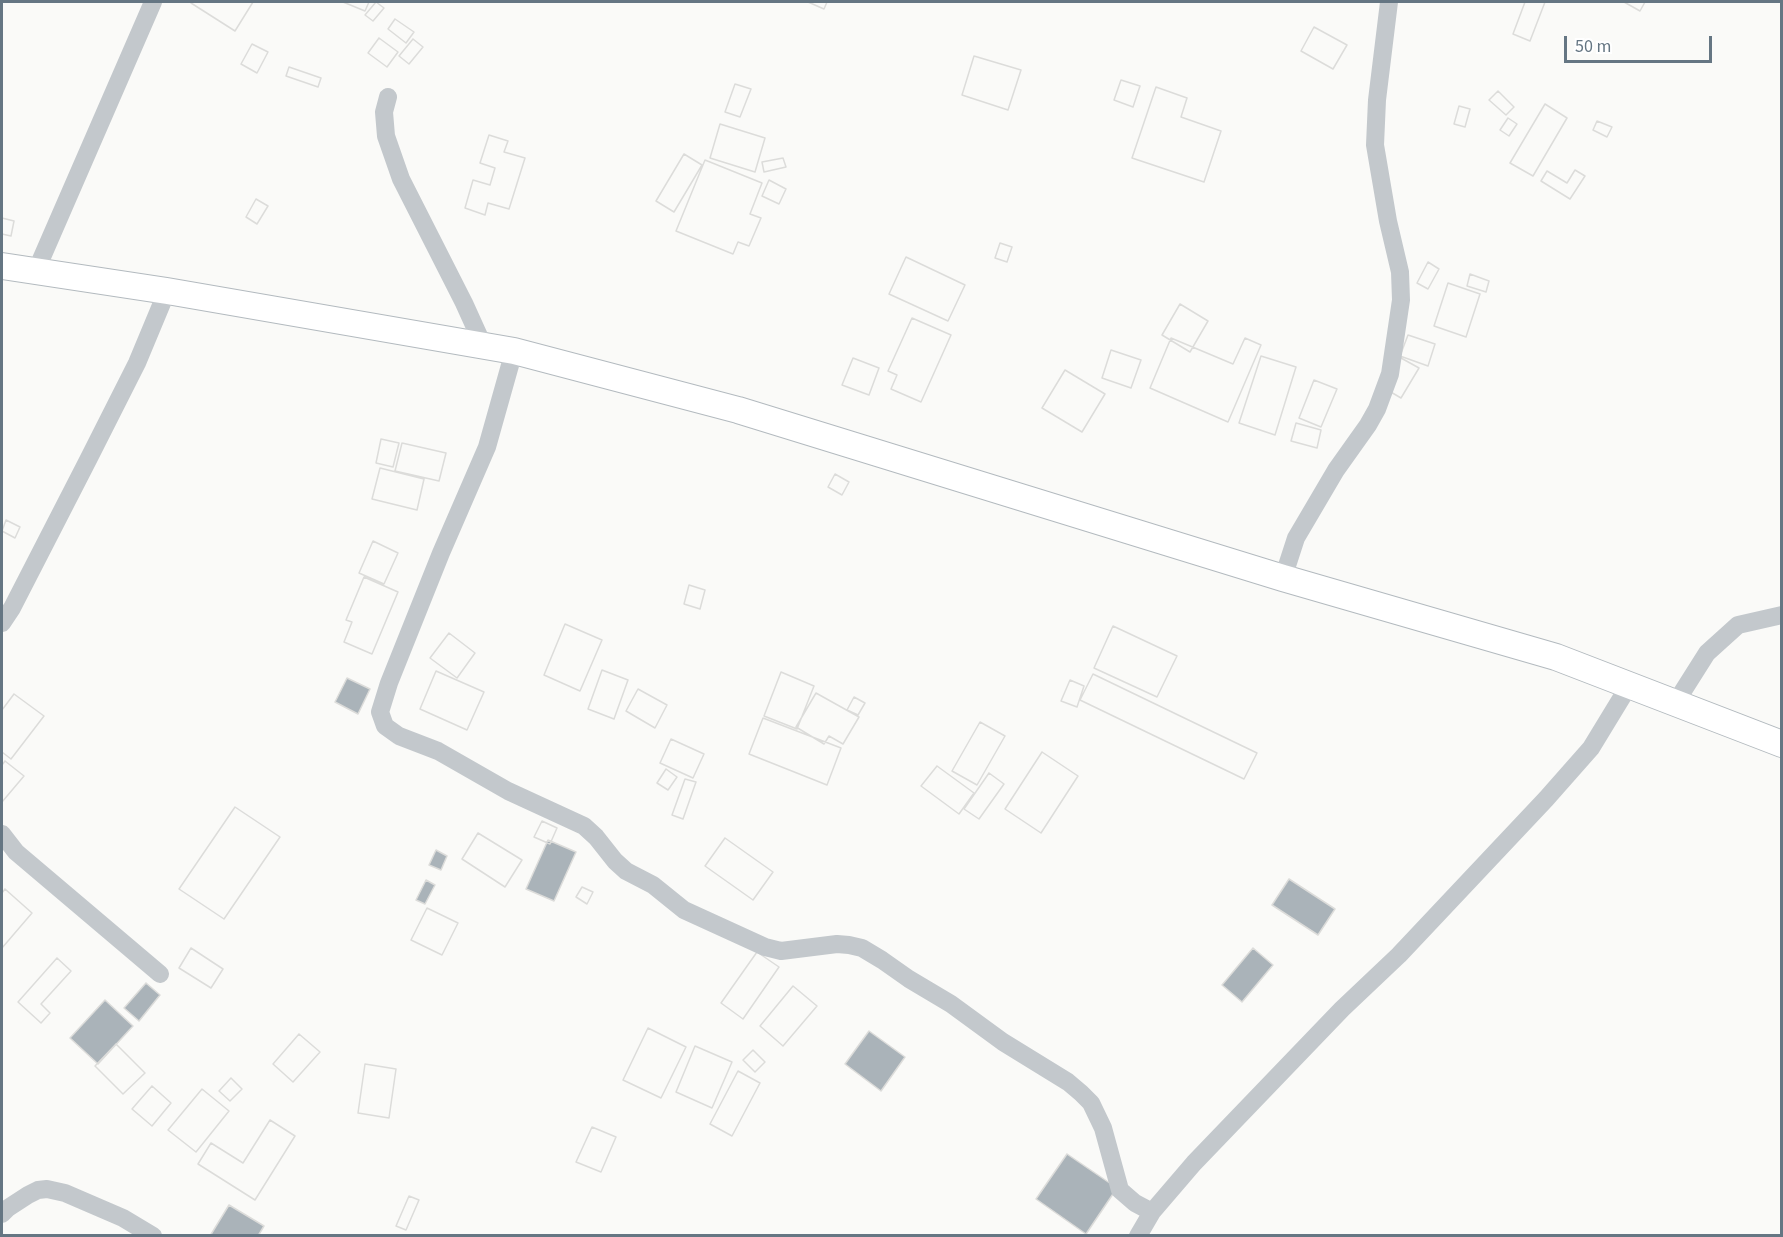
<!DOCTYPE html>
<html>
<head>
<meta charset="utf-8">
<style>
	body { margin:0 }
	#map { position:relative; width:1783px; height:1237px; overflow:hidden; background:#fafaf8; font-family:"Source Sans 3",sans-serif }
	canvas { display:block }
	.frame { position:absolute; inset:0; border:3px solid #657683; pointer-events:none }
	.scale { position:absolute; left:1564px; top:36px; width:148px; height:27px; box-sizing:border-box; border:3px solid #657683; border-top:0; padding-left:8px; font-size:18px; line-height:21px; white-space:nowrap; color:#657683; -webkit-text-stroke:4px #fff; paint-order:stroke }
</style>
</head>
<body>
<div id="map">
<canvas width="1783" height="1237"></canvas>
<div class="frame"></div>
<div class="scale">50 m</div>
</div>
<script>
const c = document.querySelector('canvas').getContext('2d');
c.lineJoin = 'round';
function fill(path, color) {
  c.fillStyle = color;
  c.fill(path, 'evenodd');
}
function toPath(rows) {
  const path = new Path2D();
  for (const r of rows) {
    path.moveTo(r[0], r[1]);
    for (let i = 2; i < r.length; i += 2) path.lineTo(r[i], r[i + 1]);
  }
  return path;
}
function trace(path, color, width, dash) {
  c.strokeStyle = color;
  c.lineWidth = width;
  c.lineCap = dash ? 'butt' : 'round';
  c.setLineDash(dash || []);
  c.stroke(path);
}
const building = toPath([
	[192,2,253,2,235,31,191,3,192,2],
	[192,2,253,2,235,31,191,3,192,2],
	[343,2,369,2,365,11,343,2],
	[343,2,369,2,365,11,343,2],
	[376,2,384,8,373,21,365,15,376,2],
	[376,2,384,8,373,21,365,15,376,2],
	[808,2,827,2,824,9,808,2],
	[808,2,827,2,824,9,808,2],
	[1525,2,1545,2,1530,41,1513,34,1525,2],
	[1525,2,1545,2,1530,41,1513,34,1525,2],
	[1624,2,1645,2,1640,11,1624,2],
	[1624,2,1645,2,1640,11,1624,2],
	[395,19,414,32,406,43,388,29,395,19],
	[395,19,414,32,406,43,388,29,395,19],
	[1314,27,1347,45,1333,69,1301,51,1314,27],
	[1314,27,1347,45,1333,69,1301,51,1314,27],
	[379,38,398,52,387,67,368,53,379,38],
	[379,38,398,52,387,67,368,53,379,38],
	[413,39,423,47,409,64,399,56,413,39],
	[413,39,423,47,409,64,399,56,413,39],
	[252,44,268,52,257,73,241,64,252,44],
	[252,44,268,52,257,73,241,64,252,44],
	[974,56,1021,70,1008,110,962,95,974,56],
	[974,56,1021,70,1008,110,962,95,974,56],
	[289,67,321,78,318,87,286,76,289,67],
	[289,67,321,78,318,87,286,76,289,67],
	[1121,80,1140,86,1133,107,1114,100,1121,80],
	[1121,80,1140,86,1133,107,1114,100,1121,80],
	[735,84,751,89,740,117,725,112,735,84],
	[735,84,751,89,740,117,725,112,735,84],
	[1156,87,1187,98,1181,117,1221,131,1204,182,1132,158,1156,87],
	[1156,87,1187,98,1181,117,1221,131,1204,182,1132,158,1156,87],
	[1498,91,1514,107,1506,115,1489,100,1498,91],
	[1498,91,1514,107,1506,115,1489,100,1498,91],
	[1545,104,1567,118,1533,176,1510,163,1545,104],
	[1545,104,1567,118,1533,176,1510,163,1545,104],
	[1459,106,1470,109,1465,127,1454,124,1459,106],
	[1459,106,1470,109,1465,127,1454,124,1459,106],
	[1508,118,1517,124,1509,136,1500,130,1508,118],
	[1508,118,1517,124,1509,136,1500,130,1508,118],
	[1597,121,1612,127,1607,137,1593,130,1597,121],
	[1597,121,1612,127,1607,137,1593,130,1597,121],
	[720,124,765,138,755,172,710,158,720,124],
	[720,124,765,138,755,172,710,158,720,124],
	[489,135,508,141,504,152,525,158,509,209,488,203,485,215,465,208,473,180,490,185,495,168,480,163,489,135],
	[489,135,508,141,504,152,525,158,509,209,488,203,485,215,465,208,473,180,490,185,495,168,480,163,489,135],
	[684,154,702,165,674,212,656,201,684,154],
	[684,154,702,165,674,212,656,201,684,154],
	[783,158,786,167,764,172,762,162,783,158],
	[783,158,786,167,764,172,762,162,783,158],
	[705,160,762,183,750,214,761,218,749,246,738,242,733,254,676,231,705,160],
	[705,160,762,183,750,214,761,218,749,246,738,242,733,254,676,231,705,160],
	[1575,170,1585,176,1570,199,1541,181,1547,171,1567,183,1575,170],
	[1575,170,1585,176,1570,199,1541,181,1547,171,1567,183,1575,170],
	[769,180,786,189,779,204,762,196,769,180],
	[769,180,786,189,779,204,762,196,769,180],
	[256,199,268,206,257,224,246,217,256,199],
	[256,199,268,206,257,224,246,217,256,199],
	[2,218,14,221,11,236,2,234,2,218],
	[2,218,14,221,11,236,2,234,2,218],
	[1000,243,1012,247,1007,262,995,258,1000,243],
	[1000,243,1012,247,1007,262,995,258,1000,243],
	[906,257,965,285,948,321,889,294,906,257],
	[906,257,965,285,948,321,889,294,906,257],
	[1428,262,1439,269,1428,289,1417,283,1428,262],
	[1428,262,1439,269,1428,289,1417,283,1428,262],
	[1470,274,1489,281,1486,292,1467,286,1470,274],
	[1470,274,1489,281,1486,292,1467,286,1470,274],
	[1448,283,1480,294,1466,337,1434,326,1448,283],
	[1448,283,1480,294,1466,337,1434,326,1448,283],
	[1180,304,1208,321,1190,352,1162,335,1180,304],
	[1180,304,1208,321,1190,352,1162,335,1180,304],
	[912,318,951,335,921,402,891,389,897,375,888,371,912,318],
	[912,318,951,335,921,402,891,389,897,375,888,371,912,318],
	[1408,335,1435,344,1428,366,1400,356,1408,335],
	[1408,335,1435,344,1428,366,1400,356,1408,335],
	[1171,338,1233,364,1245,338,1261,345,1228,422,1150,388,1171,338],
	[1171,338,1233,364,1245,338,1261,345,1228,422,1150,388,1171,338],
	[1111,350,1141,360,1131,388,1102,378,1111,350],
	[1111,350,1141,360,1131,388,1102,378,1111,350],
	[1261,356,1296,367,1275,435,1239,423,1261,356],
	[1261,356,1296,367,1275,435,1239,423,1261,356],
	[853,358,879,368,869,395,842,385,853,358],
	[853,358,879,368,869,395,842,385,853,358],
	[1401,358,1419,368,1401,398,1384,388,1401,358],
	[1401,358,1419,368,1401,398,1384,388,1401,358],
	[1065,370,1105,394,1082,432,1042,408,1065,370],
	[1065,370,1105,394,1082,432,1042,408,1065,370],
	[1314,380,1337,389,1321,427,1299,418,1314,380],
	[1314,380,1337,389,1321,427,1299,418,1314,380],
	[1296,423,1321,430,1317,448,1291,441,1296,423],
	[1296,423,1321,430,1317,448,1291,441,1296,423],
	[381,439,399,443,393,467,376,463,381,439],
	[381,439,399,443,393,467,376,463,381,439],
	[402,443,446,453,439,481,395,471,402,443],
	[402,443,446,453,439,481,395,471,402,443],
	[380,468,424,479,417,510,372,499,380,468],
	[380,468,424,479,417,510,372,499,380,468],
	[835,474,849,482,842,495,828,487,835,474],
	[835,474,849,482,842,495,828,487,835,474],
	[6,520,20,527,15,538,2,531,6,520],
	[6,520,20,527,15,538,2,531,6,520],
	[373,541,398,553,384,584,359,573,373,541],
	[373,541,398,553,384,584,359,573,373,541],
	[364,577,398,592,372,654,344,642,352,622,346,620,364,577],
	[364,577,398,592,372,654,344,642,352,622,346,620,364,577],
	[689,585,705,590,700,609,684,604,689,585],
	[689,585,705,590,700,609,684,604,689,585],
	[565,624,602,640,580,691,544,675,565,624],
	[565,624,602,640,580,691,544,675,565,624],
	[1113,626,1177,656,1157,697,1094,668,1113,626],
	[1113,626,1177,656,1157,697,1094,668,1113,626],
	[449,633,475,653,457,678,430,658,449,633],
	[449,633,475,653,457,678,430,658,449,633],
	[602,670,628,680,614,719,588,709,602,670],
	[602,670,628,680,614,719,588,709,602,670],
	[436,671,484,692,467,730,420,709,436,671],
	[436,671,484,692,467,730,420,709,436,671],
	[781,672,814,686,797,729,764,716,781,672],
	[781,672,814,686,797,729,764,716,781,672],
	[1093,674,1257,753,1244,779,1080,700,1093,674],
	[1093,674,1257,753,1244,779,1080,700,1093,674],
	[347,678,370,689,358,714,335,702,347,678],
	[1070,680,1084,686,1077,707,1061,701,1070,680],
	[1070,680,1084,686,1077,707,1061,701,1070,680],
	[638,689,667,705,655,728,626,711,638,689],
	[638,689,667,705,655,728,626,711,638,689],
	[816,693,859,717,843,744,829,736,824,744,796,727,816,693],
	[816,693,859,717,843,744,829,736,824,744,796,727,816,693],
	[14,694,44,716,11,759,2,752,2,710,14,694],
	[14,694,44,716,11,759,2,752,2,710,14,694],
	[854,697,865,703,858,715,847,710,854,697],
	[854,697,865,703,858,715,847,710,854,697],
	[763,718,841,748,827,785,749,754,763,718],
	[763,718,841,748,827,785,749,754,763,718],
	[980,722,1005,736,977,785,952,771,980,722],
	[980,722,1005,736,977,785,952,771,980,722],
	[671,739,704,754,693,778,660,763,671,739],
	[671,739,704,754,693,778,660,763,671,739],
	[1042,752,1078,776,1041,833,1005,809,1042,752],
	[1042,752,1078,776,1041,833,1005,809,1042,752],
	[5,761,24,776,2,802,2,765,5,761],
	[5,761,24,776,2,802,2,765,5,761],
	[937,766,974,793,959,814,921,786,937,766],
	[937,766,974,793,959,814,921,786,937,766],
	[666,769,677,777,668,790,657,783,666,769],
	[666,769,677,777,668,790,657,783,666,769],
	[989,773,1004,784,979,819,964,809,989,773],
	[989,773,1004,784,979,819,964,809,989,773],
	[685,779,696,782,683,819,672,815,685,779],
	[685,779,696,782,683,819,672,815,685,779],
	[235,807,280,837,224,919,179,889,235,807],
	[235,807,280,837,224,919,179,889,235,807],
	[542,821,557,828,550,844,534,837,542,821],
	[542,821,557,828,550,844,534,837,542,821],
	[478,833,522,860,505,887,462,859,478,833],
	[478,833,522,860,505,887,462,859,478,833],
	[725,838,773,872,753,900,705,866,725,838],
	[725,838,773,872,753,900,705,866,725,838],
	[548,840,576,852,554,901,526,889,548,840],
	[436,850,447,856,441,870,429,865,436,850],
	[1289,879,1335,909,1318,935,1272,905,1289,879],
	[426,880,435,885,425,904,416,900,426,880],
	[582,887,593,892,587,904,576,897,582,887],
	[582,887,593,892,587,904,576,897,582,887],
	[5,889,32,913,2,948,2,893,5,889],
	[5,889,32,913,2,948,2,893,5,889],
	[427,908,458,923,442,955,411,940,427,908],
	[427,908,458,923,442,955,411,940,427,908],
	[191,948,223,969,211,988,179,968,191,948],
	[191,948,223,969,211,988,179,968,191,948],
	[1253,948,1273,965,1242,1002,1222,985,1253,948],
	[757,952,779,967,743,1019,721,1003,757,952],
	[757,952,779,967,743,1019,721,1003,757,952],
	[57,958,71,971,41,1004,50,1013,41,1023,18,1002,57,958],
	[57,958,71,971,41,1004,50,1013,41,1023,18,1002,57,958],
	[146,983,160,995,139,1021,124,1008,146,983],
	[793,986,817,1006,783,1046,760,1026,793,986],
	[793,986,817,1006,783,1046,760,1026,793,986],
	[105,1000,133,1026,98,1064,70,1038,105,1000],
	[648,1028,686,1047,661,1098,623,1080,648,1028],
	[648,1028,686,1047,661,1098,623,1080,648,1028],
	[869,1031,905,1057,881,1091,845,1064,869,1031],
	[299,1034,320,1052,293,1082,273,1064,299,1034],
	[299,1034,320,1052,293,1082,273,1064,299,1034],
	[116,1044,145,1073,123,1094,95,1066,116,1044],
	[116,1044,145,1073,123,1094,95,1066,116,1044],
	[695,1046,732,1062,712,1108,676,1092,695,1046],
	[695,1046,732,1062,712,1108,676,1092,695,1046],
	[753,1050,765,1062,755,1072,743,1060,753,1050],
	[753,1050,765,1062,755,1072,743,1060,753,1050],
	[365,1064,396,1069,389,1118,358,1113,365,1064],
	[365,1064,396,1069,389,1118,358,1113,365,1064],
	[738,1071,760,1083,732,1136,710,1124,738,1071],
	[738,1071,760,1083,732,1136,710,1124,738,1071],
	[231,1078,242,1089,230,1101,219,1091,231,1078],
	[231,1078,242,1089,230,1101,219,1091,231,1078],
	[152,1086,171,1103,152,1126,132,1109,152,1086],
	[152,1086,171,1103,152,1126,132,1109,152,1086],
	[202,1089,229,1111,196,1152,168,1130,202,1089],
	[202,1089,229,1111,196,1152,168,1130,202,1089],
	[270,1120,295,1136,255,1200,198,1164,211,1143,243,1163,270,1120],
	[270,1120,295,1136,255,1200,198,1164,211,1143,243,1163,270,1120],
	[592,1127,616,1137,601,1172,576,1162,592,1127],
	[592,1127,616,1137,601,1172,576,1162,592,1127],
	[1067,1154,1117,1188,1086,1234,1036,1199,1067,1154],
	[409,1196,419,1200,406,1230,396,1226,409,1196],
	[409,1196,419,1200,406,1230,396,1226,409,1196],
	[229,1205,264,1226,258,1236,210,1236,229,1205]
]);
fill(building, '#aab3b9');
trace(building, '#dcdcda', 1.5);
const secondary = toPath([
	[2,266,167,291,514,351,738,410,1283,578,1556,657,1782,744]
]);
trace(secondary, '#b3babf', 28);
trace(toPath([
	[388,97,384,112,386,136,401,179,464,303,483,345],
	[36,271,153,2],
	[514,351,487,447,441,553,389,683,380,712,385,726,399,736,438,751,508,791,584,826,596,837,615,861,626,871,653,885,684,910,765,947,781,951,837,944,849,945,862,948,882,960,909,979,951,1004,1003,1042,1068,1082,1081,1093,1091,1103,1103,1128,1120,1190,1135,1203,1152,1212],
	[1283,578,1296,538,1336,470,1368,425,1377,409,1390,374,1401,300,1400,272,1388,221,1375,145,1377,100,1389,2],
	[2,623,12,608,88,460,137,363,167,291],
	[1676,702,1707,653,1738,625,1782,615],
	[2,834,16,852,160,974],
	[2,1214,8,1208,28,1195,38,1190,47,1189,65,1193,123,1218,153,1236],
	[1138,1236,1152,1212,1194,1163,1342,1009,1399,955,1546,799,1591,748,1630,684]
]), '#c3c8cc', 18);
trace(secondary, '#fff', 26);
</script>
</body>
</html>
